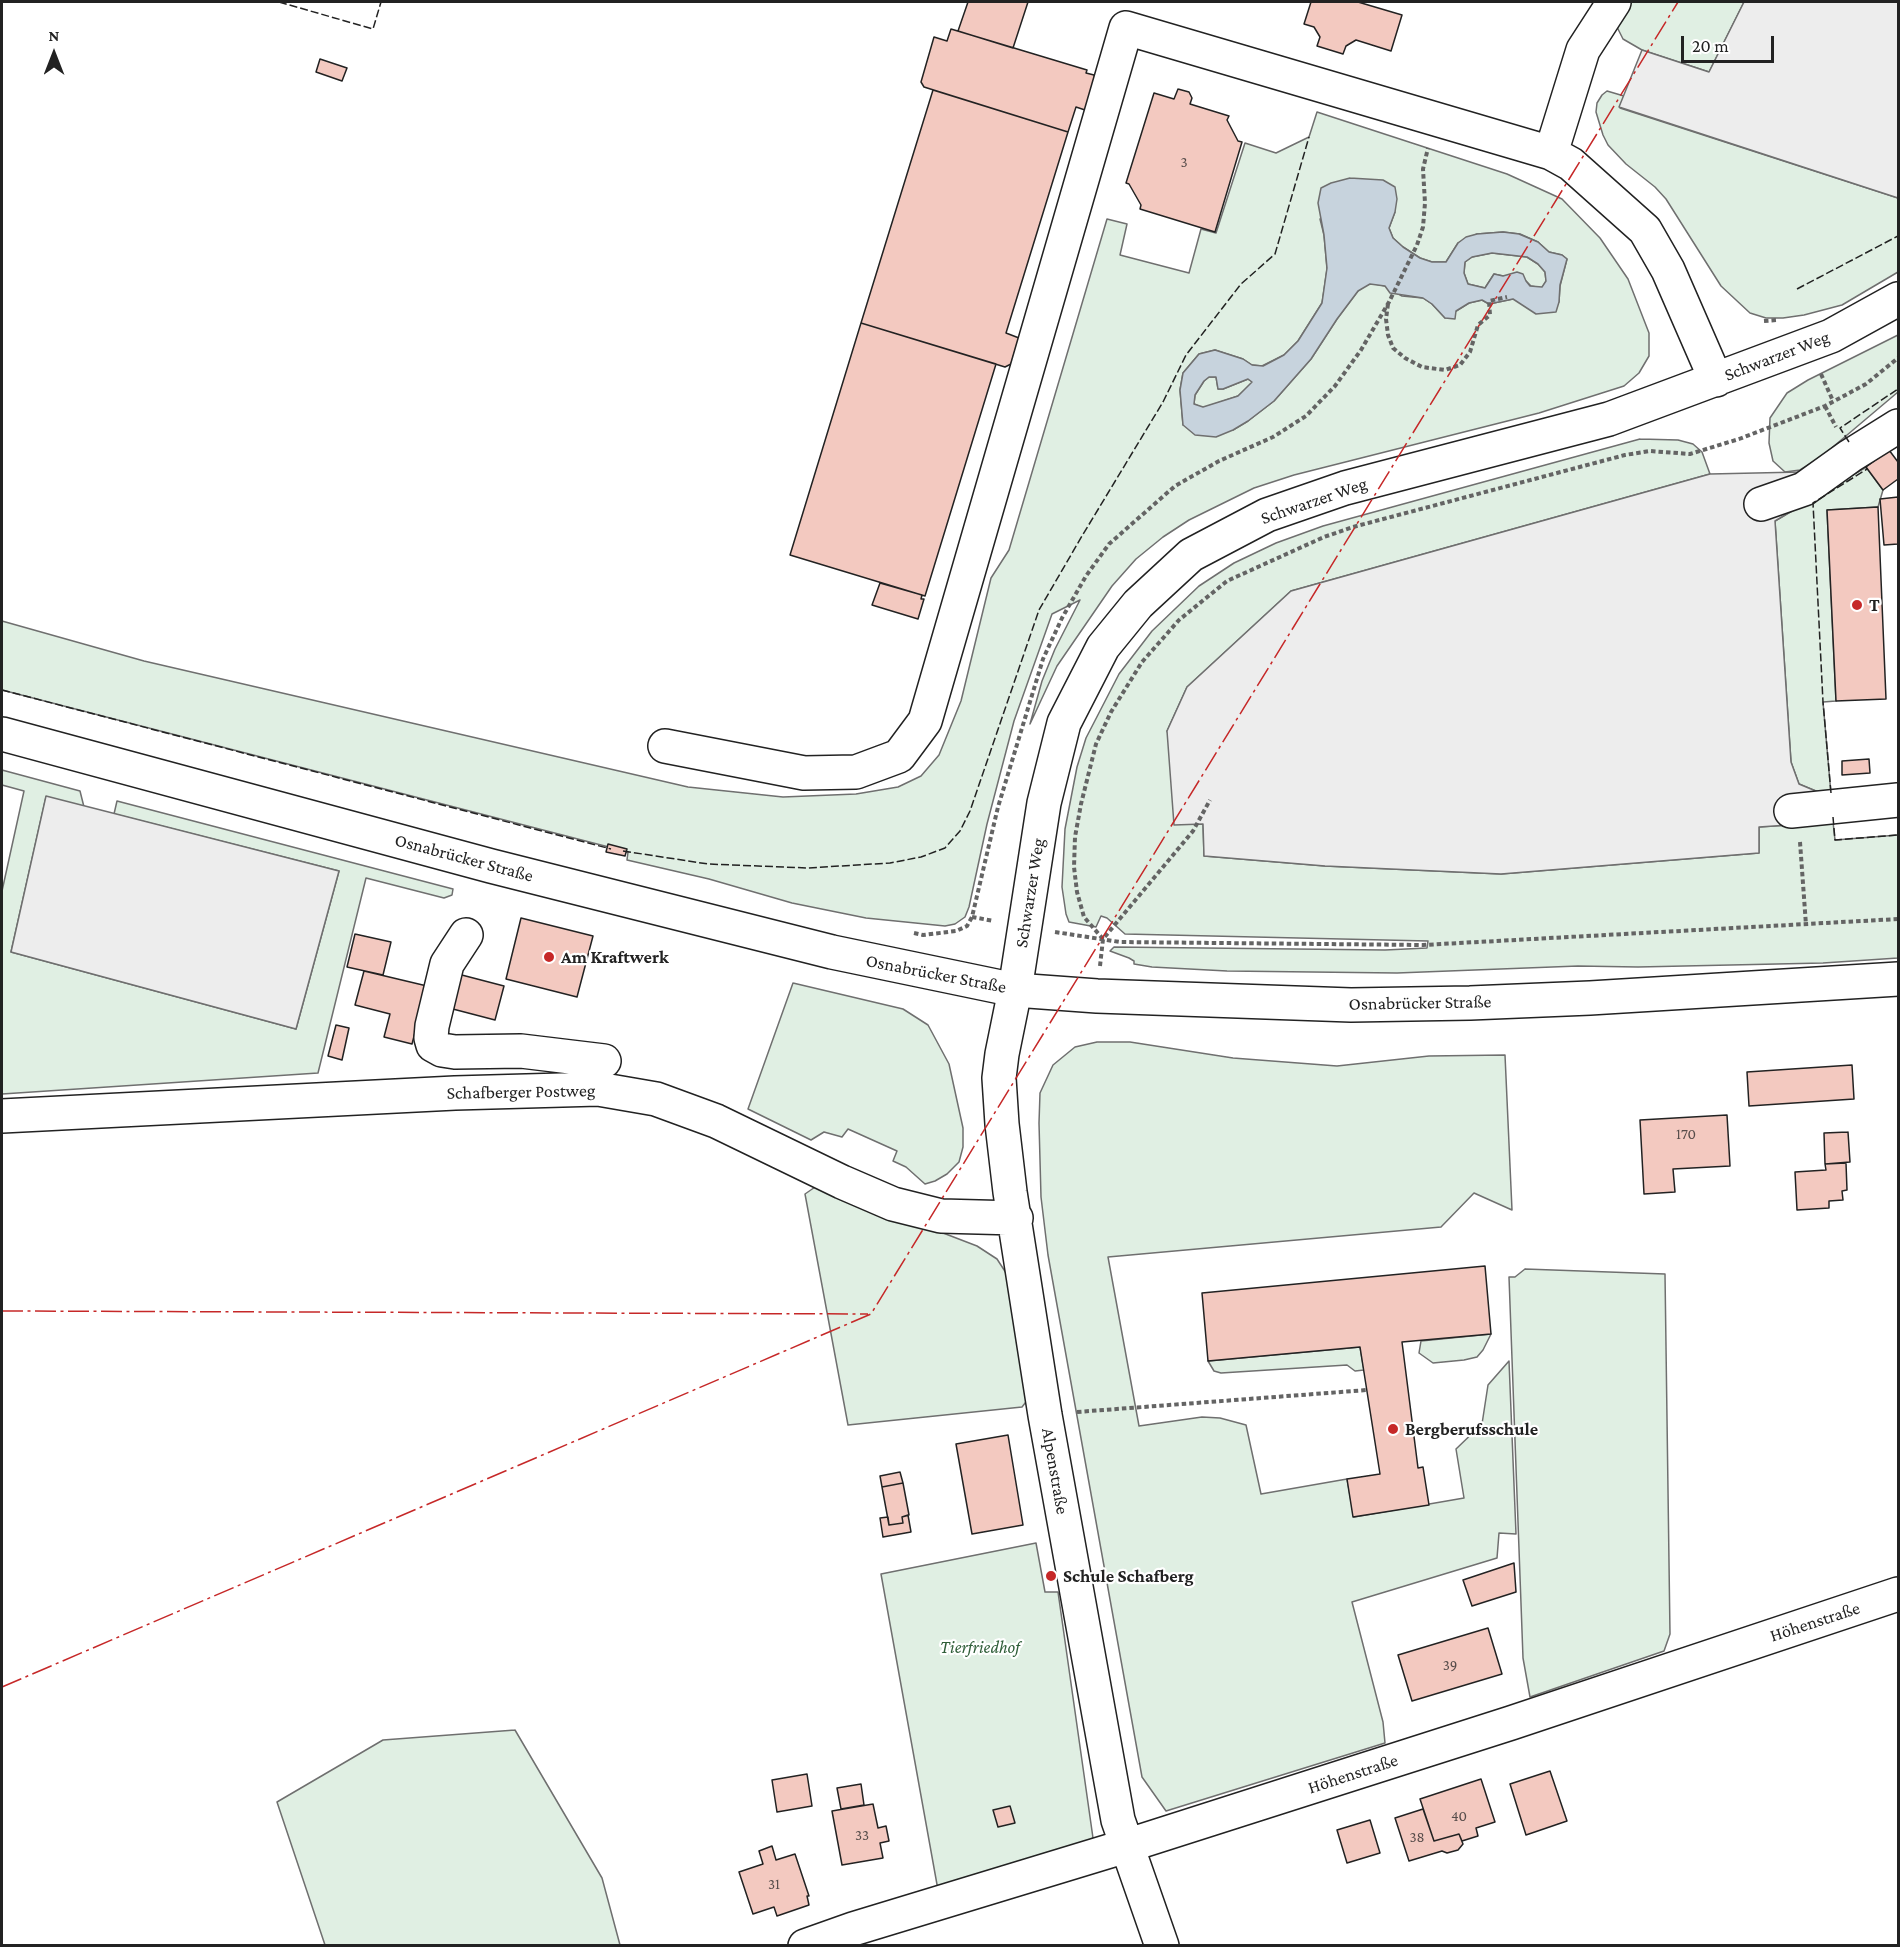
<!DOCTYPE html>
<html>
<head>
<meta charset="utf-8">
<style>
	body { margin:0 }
	#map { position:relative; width:1900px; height:1947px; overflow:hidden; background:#fff; font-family:"Crimson Pro",serif }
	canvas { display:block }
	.frame { position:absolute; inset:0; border:3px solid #222; pointer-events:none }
	.north { position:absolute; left:24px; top:24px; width:60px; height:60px; -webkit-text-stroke:4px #fff; paint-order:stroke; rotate:0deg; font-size:16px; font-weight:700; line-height:24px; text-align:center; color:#222 }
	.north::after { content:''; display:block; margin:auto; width:21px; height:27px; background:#222; clip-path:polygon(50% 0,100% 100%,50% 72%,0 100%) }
	.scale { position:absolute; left:1681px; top:36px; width:93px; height:27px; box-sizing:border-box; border:3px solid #222; border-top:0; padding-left:8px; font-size:18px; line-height:21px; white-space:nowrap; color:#222; -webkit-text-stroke:4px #fff; paint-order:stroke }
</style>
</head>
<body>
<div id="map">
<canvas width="1900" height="1947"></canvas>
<div class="frame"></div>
<div class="north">N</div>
<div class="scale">20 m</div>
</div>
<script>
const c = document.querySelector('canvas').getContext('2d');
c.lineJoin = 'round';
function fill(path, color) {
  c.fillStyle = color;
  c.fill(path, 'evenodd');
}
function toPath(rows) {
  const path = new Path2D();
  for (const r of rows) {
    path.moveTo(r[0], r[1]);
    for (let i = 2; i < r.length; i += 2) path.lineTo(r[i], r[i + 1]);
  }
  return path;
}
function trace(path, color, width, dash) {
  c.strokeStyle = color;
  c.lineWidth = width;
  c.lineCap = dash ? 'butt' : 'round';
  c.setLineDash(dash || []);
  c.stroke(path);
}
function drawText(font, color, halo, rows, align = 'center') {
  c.font = font + ' "Crimson Pro",serif';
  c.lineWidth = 4.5;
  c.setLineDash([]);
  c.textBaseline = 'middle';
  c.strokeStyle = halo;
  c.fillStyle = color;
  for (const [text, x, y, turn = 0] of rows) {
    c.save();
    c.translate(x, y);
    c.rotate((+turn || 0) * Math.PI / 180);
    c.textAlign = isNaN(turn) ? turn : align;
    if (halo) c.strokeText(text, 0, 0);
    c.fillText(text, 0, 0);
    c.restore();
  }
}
const green = toPath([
	[1632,2,1744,2,1709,72,1642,50,1623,39,1617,27,1621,13,1632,2],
	[1607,91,1624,96,1620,108,1898,198,1898,272,1842,305,1804,315,1783,318,1766,318,1750,313,1721,286,1666,199,1655,187,1626,164,1608,145,1603,135,1596,112,1597,103,1602,95,1607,91],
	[1317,112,1507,174,1562,199,1600,238,1628,279,1649,333,1649,356,1639,373,1624,386,1539,413,1294,475,1254,488,1189,520,1163,537,1136,559,1112,586,1057,666,1030,724,1042,681,1055,649,1080,600,1052,614,1014,721,987,824,969,907,965,917,955,924,945,926,866,918,792,903,709,879,627,860,628,852,2,690,2,621,144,661,688,787,783,797,856,794,898,787,921,776,939,755,961,701,991,578,1009,550,1107,219,1127,224,1120,255,1189,273,1201,229,1216,233,1245,143,1276,153,1309,137,1317,112],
	[1395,212,1389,228,1393,238,1403,247,1420,258,1432,262,1446,262,1458,243,1477,234,1503,232,1520,234,1538,242,1549,252,1562,255,1567,259,1560,286,1559,302,1513,299,1489,304,1482,300,1469,303,1445,318,1432,304,1423,298,1402,296,1385,286,1370,283,1358,291,1337,319,1311,359,1274,401,1248,421,1233,430,1183,425,1180,390,1183,373,1199,354,1215,350,1243,359,1252,365,1262,366,1284,355,1298,341,1322,303,1327,269,1324,235,1320,219,1395,212],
	[1492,253,1527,257,1538,264,1545,272,1546,281,1542,288,1531,286,1526,281,1494,274,1485,288,1468,284,1464,273,1465,262,1472,257,1492,253],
	[1898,335,1898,392,1821,457,1800,470,1785,472,1773,461,1769,443,1770,418,1787,393,1808,380,1898,335],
	[1209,377,1216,377,1218,389,1223,389,1248,379,1253,382,1238,396,1203,408,1194,404,1195,395,1204,381,1209,377],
	[1640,439,1678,440,1693,444,1702,452,1710,474,1291,591,1187,687,1167,731,1203,823,1204,856,1325,866,1501,874,1759,853,1759,827,1833,822,1835,840,1898,835,1898,958,1823,963,1638,967,1578,966,1397,973,1227,971,1152,967,1134,964,1134,961,1129,958,1110,951,1114,947,1385,950,1427,948,1428,941,1125,934,1107,918,1101,916,1096,927,1069,922,1066,914,1062,887,1065,829,1077,767,1086,738,1119,674,1152,631,1199,586,1234,563,1276,543,1323,526,1640,439],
	[1866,467,1883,490,1878,507,1827,510,1836,701,1823,702,1831,794,1823,794,1799,784,1791,762,1775,521,1866,467],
	[2,770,80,791,84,807,46,797,11,952,296,1029,339,871,114,814,117,801,453,889,452,895,444,898,366,878,318,1073,2,1094,2,891,24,791,2,785,2,770],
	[793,983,903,1009,928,1025,949,1064,963,1128,963,1147,959,1162,947,1174,935,1181,925,1184,906,1167,893,1161,897,1151,848,1129,842,1137,824,1132,811,1140,748,1109,793,983],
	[1097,1042,1130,1042,1233,1058,1337,1066,1429,1056,1505,1055,1512,1210,1474,1193,1441,1227,1108,1257,1139,1426,1202,1417,1220,1418,1246,1425,1261,1494,1347,1479,1354,1517,1464,1498,1456,1449,1482,1424,1488,1385,1509,1361,1516,1534,1499,1533,1497,1558,1352,1602,1383,1722,1385,1743,1166,1811,1142,1777,1048,1255,1041,1197,1039,1123,1040,1093,1053,1065,1075,1047,1097,1042],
	[818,1185,977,1246,997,1259,1010,1279,1029,1398,1022,1407,848,1425,805,1194,818,1185],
	[1525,1269,1665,1274,1670,1634,1664,1651,1530,1697,1523,1658,1509,1277,1515,1277,1525,1269],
	[1491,1334,1483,1350,1477,1357,1464,1360,1433,1363,1419,1353,1421,1341,1491,1334],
	[1360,1347,1364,1370,1355,1371,1347,1365,1221,1373,1214,1371,1208,1361,1360,1347],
	[1036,1543,1045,1592,1058,1592,1093,1838,1081,1845,938,1890,881,1574,1036,1543],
	[515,1730,602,1878,620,1945,325,1945,277,1802,383,1740,515,1730]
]);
fill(green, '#e0efe3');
trace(green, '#6f6f6f', 1.5);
const parking = toPath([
	[1744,2,1898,2,1898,198,1619,107,1642,50,1709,72,1744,2],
	[1846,438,1866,467,1775,521,1791,762,1799,784,1823,794,1833,822,1759,827,1759,853,1501,874,1325,866,1204,856,1203,824,1174,825,1167,731,1187,687,1291,591,1710,474,1801,472,1846,438],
	[46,796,339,871,296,1029,11,952,46,796]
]);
fill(parking, '#ededed');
trace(parking, '#6f6f6f', 1.5);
const water = toPath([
	[1350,178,1383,180,1395,187,1397,199,1395,212,1389,228,1393,238,1403,247,1420,258,1432,262,1446,262,1458,243,1466,237,1477,234,1503,232,1519,234,1538,242,1549,252,1562,255,1567,259,1560,285,1559,302,1556,312,1536,314,1513,299,1489,304,1482,300,1469,303,1456,311,1455,319,1445,318,1432,304,1423,298,1390,293,1385,286,1370,284,1358,291,1337,319,1311,359,1274,401,1248,421,1233,430,1216,437,1195,435,1183,425,1180,390,1183,373,1199,354,1215,350,1243,359,1252,365,1263,366,1284,355,1298,341,1322,303,1327,268,1324,235,1318,203,1321,188,1331,183,1350,178],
	[1492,253,1527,257,1538,264,1545,272,1546,281,1542,287,1530,286,1526,281,1523,274,1517,272,1503,276,1494,274,1485,288,1468,284,1464,273,1465,262,1472,257,1492,253],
	[1209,377,1216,377,1218,389,1223,389,1248,379,1252,382,1238,396,1203,407,1194,404,1195,395,1204,381,1209,377]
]);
fill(water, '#c7d3dd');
trace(water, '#6f6f6f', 1.5);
const building = toPath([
	[968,2,1028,2,1013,48,958,31,968,2],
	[1311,2,1358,2,1402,15,1391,51,1356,40,1346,46,1343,54,1317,46,1320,37,1314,27,1304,24,1311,2],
	[951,29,1087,70,1086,73,1094,75,1096,81,1088,111,1076,107,1068,132,924,87,921,82,934,37,947,41,951,29],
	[320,59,347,68,342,81,316,72,320,59],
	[1178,89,1189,92,1192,98,1190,104,1229,116,1227,120,1238,141,1242,142,1215,232,1140,209,1141,205,1129,184,1126,183,1154,93,1174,99,1178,89],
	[933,90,1068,132,1006,333,1019,338,1011,364,1005,367,861,323,933,90],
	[861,323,996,364,925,596,790,555,861,323],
	[1889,450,1898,462,1898,479,1883,490,1866,467,1889,450],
	[1898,497,1898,544,1884,545,1880,499,1898,497],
	[1878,507,1886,699,1836,701,1827,510,1878,507],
	[880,583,922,595,921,599,924,599,918,619,872,605,880,583],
	[1869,759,1870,773,1842,775,1842,761,1869,759],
	[608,844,627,849,625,856,606,852,608,844],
	[521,918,593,936,577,997,506,979,521,918],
	[355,934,391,942,383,975,347,967,355,934],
	[364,971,427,986,412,1044,384,1037,390,1014,355,1005,364,971],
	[458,974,504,986,495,1020,449,1008,458,974],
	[336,1025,349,1028,342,1060,328,1056,336,1025],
	[1852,1065,1854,1099,1749,1106,1747,1072,1852,1065],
	[1727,1115,1730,1166,1673,1169,1675,1192,1644,1194,1640,1120,1727,1115],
	[1848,1132,1850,1162,1825,1164,1824,1133,1848,1132],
	[1846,1163,1847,1190,1842,1191,1843,1200,1829,1201,1829,1208,1797,1210,1795,1172,1826,1170,1825,1164,1846,1163],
	[1485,1266,1491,1334,1402,1342,1418,1468,1423,1467,1429,1505,1353,1517,1347,1479,1380,1474,1360,1347,1208,1361,1202,1293,1485,1266],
	[1008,1435,1023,1525,972,1534,956,1444,1008,1435],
	[900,1472,903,1483,882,1487,880,1476,900,1472],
	[903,1483,909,1515,902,1517,903,1523,889,1525,882,1487,903,1483],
	[908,1515,911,1532,883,1537,880,1518,888,1517,889,1525,903,1523,902,1517,908,1515],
	[1514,1563,1516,1592,1472,1606,1463,1580,1514,1563],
	[1488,1628,1502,1674,1412,1701,1398,1655,1488,1628],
	[1550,1771,1567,1821,1526,1835,1510,1784,1550,1771],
	[807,1774,812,1806,777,1812,772,1780,807,1774],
	[1481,1779,1495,1822,1476,1828,1478,1836,1462,1841,1459,1834,1434,1841,1420,1799,1481,1779],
	[861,1784,864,1805,841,1809,837,1788,861,1784],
	[873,1804,878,1828,886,1826,889,1841,880,1843,883,1858,842,1865,832,1811,873,1804],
	[1010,1806,1015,1823,998,1827,993,1810,1010,1806],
	[1423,1809,1434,1841,1459,1834,1463,1844,1458,1850,1447,1853,1442,1851,1409,1861,1395,1818,1423,1809],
	[1370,1820,1380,1853,1347,1863,1337,1830,1370,1820],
	[772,1846,776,1860,795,1854,809,1896,807,1896,809,1905,777,1916,774,1907,753,1914,739,1872,763,1864,759,1851,772,1846]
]);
fill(building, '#f3c9c0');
trace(building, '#222', 1.5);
const minor = toPath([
	[1551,153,1583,50,1614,2],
	[1761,504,1804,489,1850,456,1898,426],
	[665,746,804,773,856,772,899,756,925,721,1126,28,1551,153,1571,164,1645,230,1668,270,1716,380],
	[1791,811,1898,800],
	[466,935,447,964,432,1026,431,1038,433,1045,442,1050,455,1052,521,1051,604,1061],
	[2,1116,455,1093,598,1089,656,1099,716,1121,842,1182,893,1204,941,1216,1016,1218],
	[805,1946,853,1929,1126,1846,1511,1723,1898,1594],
	[1162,1946,1118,1820,1045,1415,1010,1192,1002,1124,999,1078,1002,1054,1015,990,1044,803,1064,723,1103,647,1138,604,1191,555,1267,515,1345,488,1609,419,1831,336,1898,299]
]);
const major = toPath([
	[2,734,491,866,832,952,1015,990,1097,996,1351,1005,1470,1003,1590,998,1898,979]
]);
trace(minor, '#222', 36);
trace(major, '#222', 36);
trace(toPath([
	[1388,304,1386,319,1388,335,1393,348,1405,358,1422,367,1445,370,1460,365,1470,352,1478,325,1490,315,1489,301,1507,297],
	[1764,321,1777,320],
	[1821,374,1833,401],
	[1825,406,1836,427],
	[1800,842,1806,925],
	[972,917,994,921],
	[1055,932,1120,942,1423,945,1898,919],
	[914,933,923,935,956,931,967,926,972,917,998,807,1043,659,1062,618,1086,576,1109,544,1175,486,1219,461,1273,437,1306,416,1335,386,1361,350,1389,302,1417,245,1423,227,1425,203,1423,169,1428,148],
	[1103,939,1084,917,1077,892,1074,867,1075,837,1081,804,1096,744,1111,712,1142,662,1179,620,1227,581,1324,537,1353,527,1625,455,1650,451,1690,454,1739,439,1825,406,1866,384,1898,358],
	[1100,966,1103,939,1193,831,1210,800],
	[1077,1412,1367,1390]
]), '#646464', 4, [4.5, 3]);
trace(minor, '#fff', 33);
trace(major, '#fff', 33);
trace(toPath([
	[279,2,373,29,381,2],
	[1797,289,1898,236],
	[1849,442,1840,428,1898,389],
	[2,690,611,849],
	[1831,793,1823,702,1813,503,1867,469,1866,467],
	[1833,817,1835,840,1898,835],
	[623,851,708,864,808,868,890,863,921,857,945,848,960,831,970,811,1039,610,1082,536,1163,402,1186,355,1241,284,1275,254,1309,137]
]), '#222', 1.5, [8, 3]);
trace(toPath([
	[2,1311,868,1314],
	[2,1687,871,1314,1678,2]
]), '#c62828', 1.5, [21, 4.5, 3, 4.5]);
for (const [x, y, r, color] of [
	[1857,605,6,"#c62828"],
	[549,957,6,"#c62828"],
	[1393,1429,6,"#c62828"],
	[1051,1576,6,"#c62828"]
]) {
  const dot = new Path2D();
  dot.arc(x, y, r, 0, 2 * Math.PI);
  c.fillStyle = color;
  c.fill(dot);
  trace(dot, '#fff', 2);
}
drawText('15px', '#564c4a', null, [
	["3",1184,162],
	["170",1686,1134],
	["39",1450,1665],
	["40",1459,1816],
	["33",862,1835],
	["38",1417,1837],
	["31",774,1884]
]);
drawText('18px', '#222', '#fff', [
	["Schwarzer Weg",1777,356,-21],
	["Schwarzer Weg",1314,501,-19],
	["Osnabrücker Straße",464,858,15],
	["Schwarzer Weg",1030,893,-81],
	["Osnabrücker Straße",936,974,11],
	["Osnabrücker Straße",1420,1003,-1],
	["Schafberger Postweg",521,1092,-1],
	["Alpenstraße",1055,1471,80],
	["Höhenstraße",1815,1622,-18],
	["Höhenstraße",1353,1774,-18]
]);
drawText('bold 18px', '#222', '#fff', [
	["T",1869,605],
	["Am Kraftwerk",561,957],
	["Bergberufsschule",1405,1429],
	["Schule Schafberg",1063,1576]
], 'left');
drawText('italic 18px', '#2f5e38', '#fff', [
	["Tierfriedhof",980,1647]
]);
</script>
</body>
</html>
